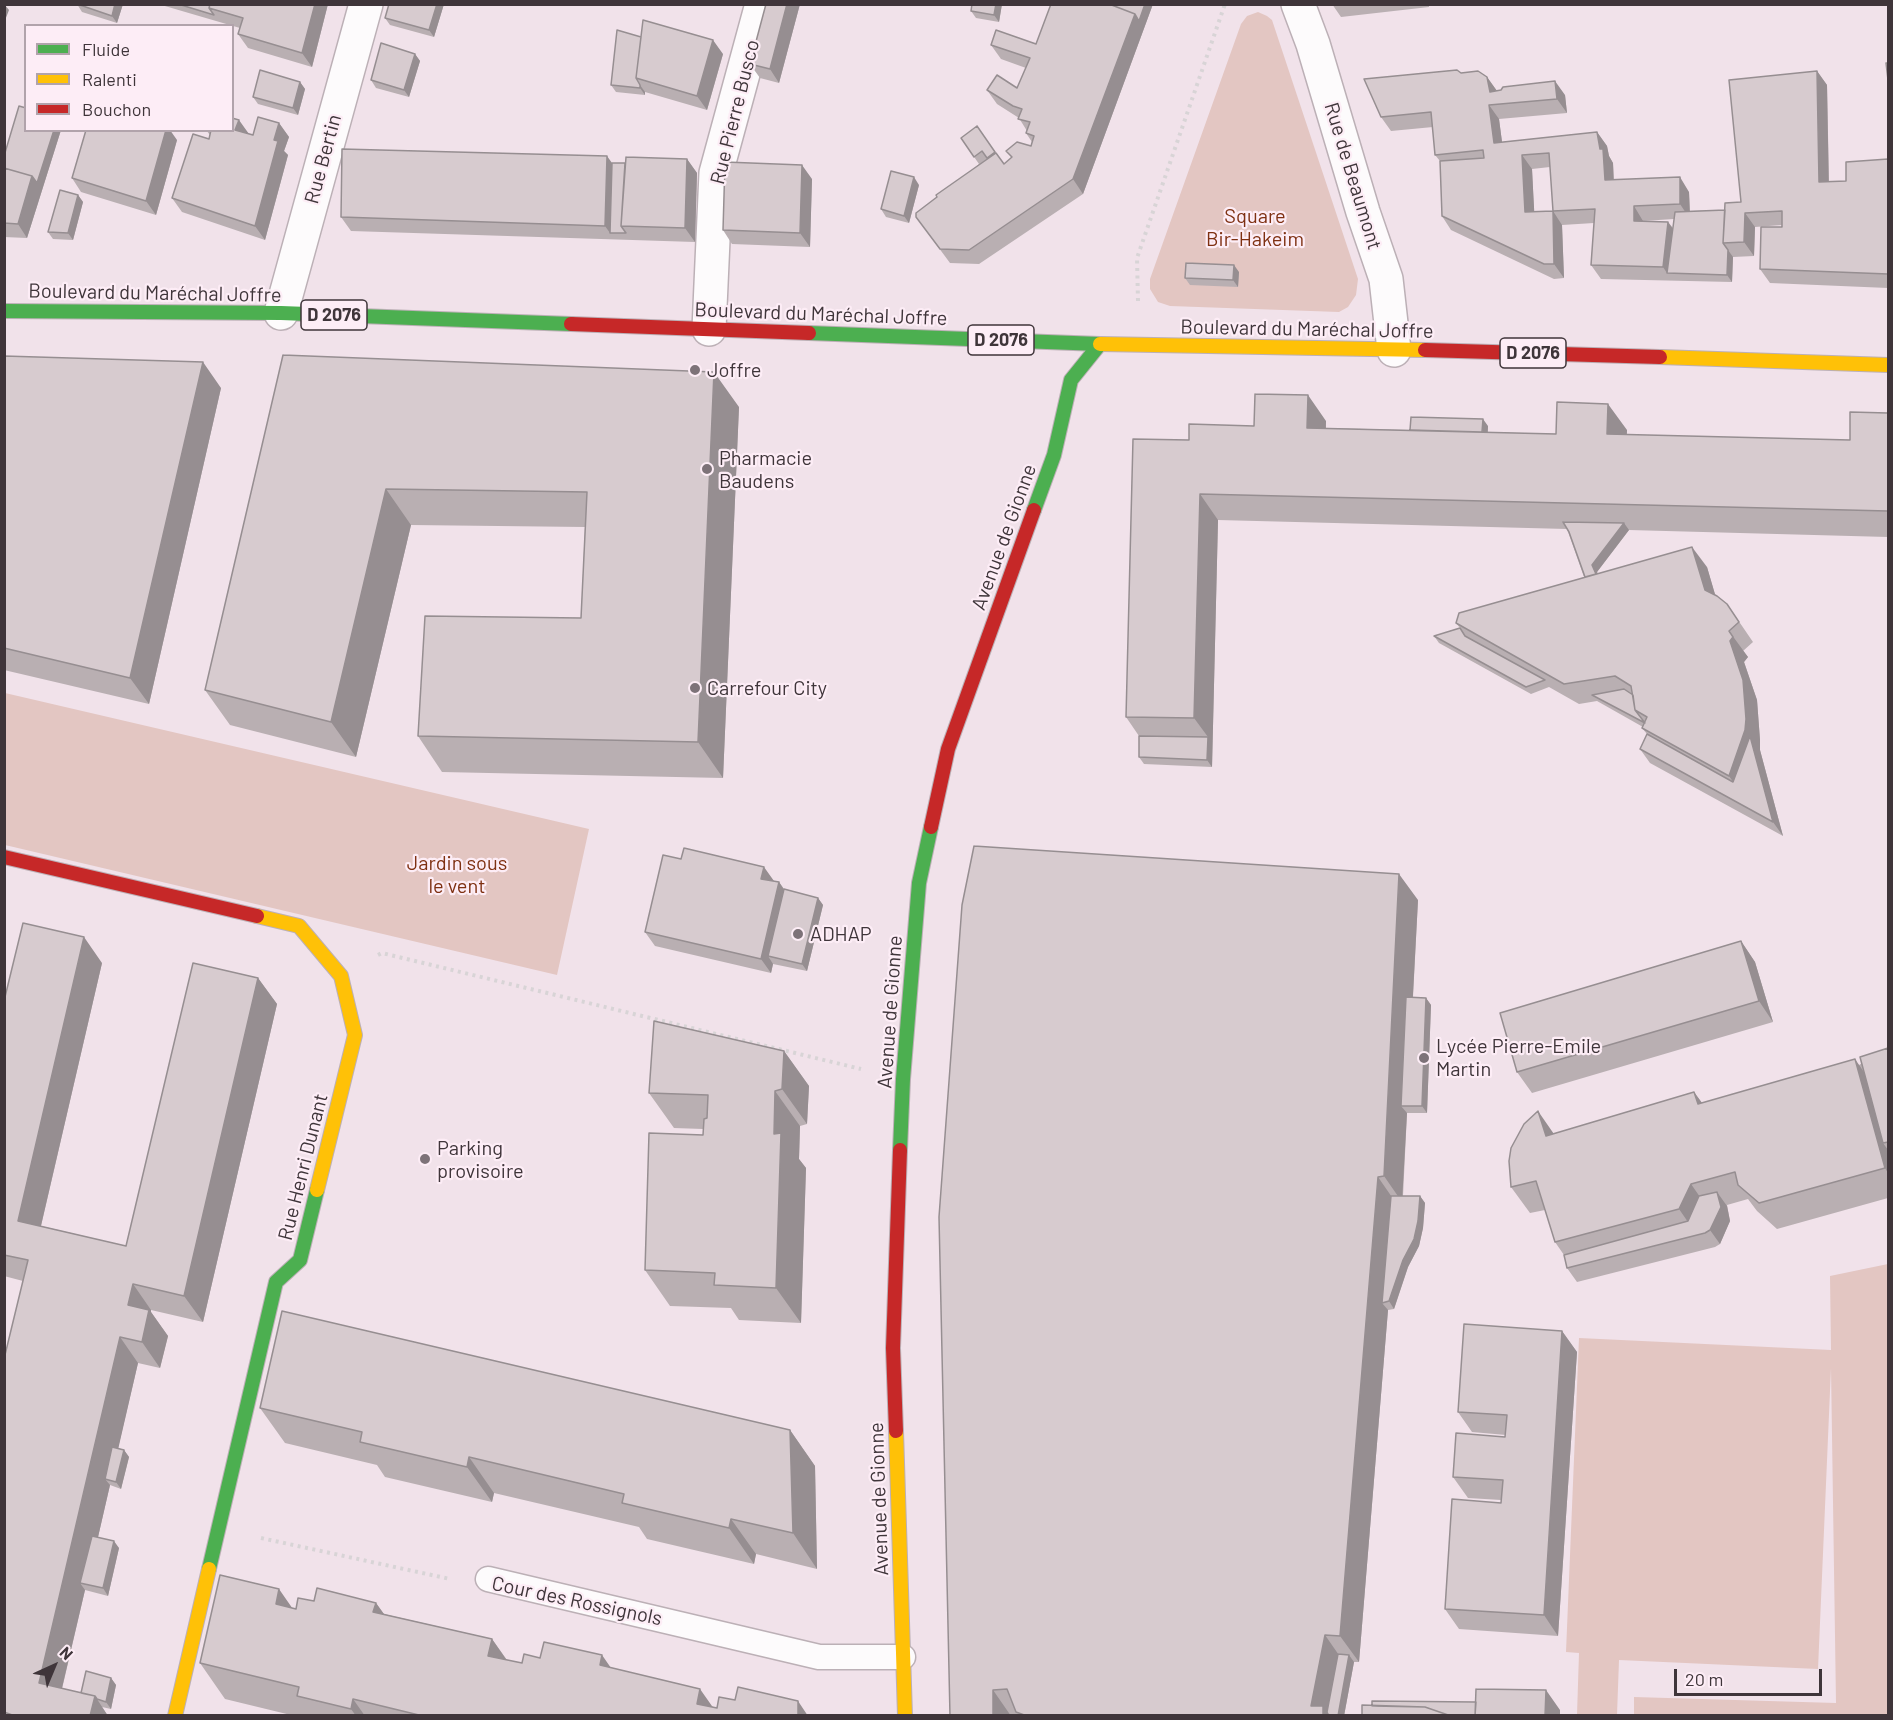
<!DOCTYPE html>
<html>
<head>
<meta charset="utf-8">
<style>
	body { margin:0 }
	#map { position:relative; width:1893px; height:1720px; overflow:hidden; background:#f1e2ea; font-family:Barlow,sans-serif }
	canvas { display:block }
	.frame { position:absolute; inset:0; border:6px solid #3f353a; pointer-events:none }
	.legend { position:absolute; left:24px; top:24px; width:210px; height:108px; box-sizing:border-box; background:#fdedf6; border:2px solid #b1a3ab; margin:0; padding:8px 10px; list-style:none; font-size:18px; color:#3f353a }
	.legend li { display:flex; align-items:center; gap:12px; height:30px }
	.legend b { width:30px; border:2px solid #b1a3ab }
	.north { position:absolute; left:24px; top:1636px; width:60px; height:60px; -webkit-text-stroke:4px #fdedf6; paint-order:stroke; rotate:44deg; font-size:16px; font-weight:700; line-height:24px; text-align:center; color:#3f353a }
	.north::after { content:''; display:block; margin:auto; width:21px; height:27px; background:#3f353a; clip-path:polygon(50% 0,100% 100%,50% 72%,0 100%) }
	.scale { position:absolute; left:1674px; top:1669px; width:148px; height:27px; box-sizing:border-box; border:3px solid #3f353a; border-top:0; padding-left:8px; font-size:18px; line-height:21px; white-space:nowrap; color:#3f353a; -webkit-text-stroke:4px #fdedf6; paint-order:stroke }
</style>
</head>
<body>
<div id="map">
<canvas width="1893" height="1720"></canvas>
<div class="frame"></div>
<ul class="legend">
<li><b style="height:8px;background:#4caf50"></b>Fluide</li>
<li><b style="height:8px;background:#ffc107"></b>Ralenti</li>
<li><b style="height:8px;background:#c62828"></b>Bouchon</li>
</ul>
<div class="north">N</div>
<div class="scale">20 m</div>
</div>
<script>
const c = document.querySelector('canvas').getContext('2d');
c.lineJoin = 'round';
function fill(path, color) {
  c.fillStyle = color;
  c.fill(path, 'evenodd');
}
function toPath(rows) {
  const path = new Path2D();
  for (const r of rows) {
    path.moveTo(r[0], r[1]);
    for (let i = 2; i < r.length; i += 2) path.lineTo(r[i], r[i + 1]);
  }
  return path;
}
function trace(path, color, width, dash) {
  c.strokeStyle = color;
  c.lineWidth = width;
  c.lineCap = dash ? 'butt' : 'round';
  c.setLineDash(dash || []);
  c.stroke(path);
}
function drawText(font, color, halo, rows, align = 'center') {
  c.font = font + ' Barlow,sans-serif';
  c.lineWidth = 4.5;
  c.setLineDash([]);
  c.textBaseline = 'middle';
  c.strokeStyle = halo;
  c.fillStyle = color;
  for (const [text, x, y, turn = 0] of rows) {
    c.save();
    c.translate(x, y);
    c.rotate((+turn || 0) * Math.PI / 180);
    c.textAlign = isNaN(turn) ? turn : align;
    if (halo) c.strokeText(text, 0, 0);
    c.fillText(text, 0, 0);
    c.restore();
  }
}
fill(toPath([
	[1258,12,1267,16,1272,20,1358,279,1356,295,1348,307,1339,312,1170,306,1158,302,1150,289,1150,279,1241,24,1247,16],
	[5,693,589,829,557,975,5,845],
	[1888,1264,1888,1715,1634,1715,1634,1697,1836,1703,1831,1368,1818,1669,1619,1660,1617,1715,1577,1715,1579,1653,1566,1652,1579,1338,1831,1350,1830,1276]
]), '#e3c6c2');
const lane = toPath([
	[488,1579,819,1657,903,1657]
]);
const street = toPath([
	[1298,4,1313,44,1363,212,1386,279,1394,350],
	[281,313,366,4],
	[709,329,716,173,762,4]
]);
const fast = toPath([
	[4,311,281,313,571,324],
	[809,333,1100,344],
	[1034,510,1054,455,1071,380,1100,344],
	[900,1150,903,1079,919,883,931,827],
	[209,1569,276,1282,300,1260,317,1190]
]);
const slow = toPath([
	[1100,344,1425,350],
	[1660,357,1888,365],
	[257,916,299,926,341,976,355,1035,317,1190],
	[896,1431,905,1716],
	[175,1716,209,1569]
]);
const jam = toPath([
	[571,324,809,333],
	[1425,350,1660,357],
	[931,827,948,749,1034,510],
	[4,857,257,916],
	[896,1431,893,1348,900,1150]
]);
trace(lane, '#bcb0b6', 27);
trace(street, '#bcb0b6', 36);
trace(fast, '#bcb0b6', 16);
trace(slow, '#bcb0b6', 16);
trace(jam, '#bcb0b6', 16);
trace(toPath([
	[1138,301,1137,258,1225,4],
	[378,955,382,953,861,1069],
	[261,1538,450,1579]
]), '#d8d4d6', 4, [3, 4.5]);
trace(lane, '#fdfbfc', 24);
trace(street, '#fdfbfc', 33);
trace(fast, '#4caf50', 14);
trace(slow, '#ffc107', 14);
trace(jam, '#c62828', 14);
fill(toPath([
	[77,4,123,4,117,23,82,12],
	[158,4,328,4,312,67,248,48,238,34,240,28],
	[444,4,434,37,390,25,385,18],
	[766,4,800,4,779,83,760,78,750,64],
	[972,4,1002,4,999,22,976,18,971,11],
	[1051,4,1153,4,1083,194,979,264,950,263,916,217,979,164,961,138,977,126,1004,164,1012,158,1006,151,1031,146,1032,142,1026,133,1027,131,1019,118,997,104,987,90,1017,88,1026,68,1001,59,991,45,1036,44],
	[1332,4,1429,4,1429,7,1341,17],
	[641,37,723,54,707,110,645,92,645,95,616,92,611,85],
	[415,54,420,61,409,97,376,88,371,80],
	[1817,71,1827,85,1829,182,1846,181,1888,159,1888,288,1770,283,1760,269,1782,225,1755,227,1754,256,1733,257,1732,282,1601,279,1591,265,1594,223,1562,225,1564,278,1554,279,1451,230,1442,216,1440,161,1435,155,1433,127,1391,131,1381,117,1461,73,1487,77,1497,91,1565,95,1567,113,1499,119,1502,142,1597,132,1607,146,1609,156,1613,163,1614,179,1689,192,1690,211,1725,210,1741,202],
	[1550,167,1553,211,1534,211,1532,169],
	[1674,219,1673,228,1668,222,1643,221],
	[300,82,305,89,298,115,258,104,253,97],
	[279,123,289,137,284,151,288,155,265,240,182,212,172,198,209,139,210,135,206,130,232,130,253,135],
	[26,130,61,130,27,238,4,237,4,156],
	[177,140,156,215,81,192,72,178],
	[687,159,697,173,695,242,351,231,341,217,612,163,625,163],
	[812,179,810,247,732,244,723,230],
	[919,185,909,223,886,217,881,209],
	[78,195,83,202,73,240,53,239,48,232],
	[1239,272,1238,287,1190,285,1185,278],
	[283,355,739,407,723,778,442,772,418,736,581,618,585,527,411,525,356,757,230,725,205,690],
	[4,356,221,388,149,704,4,670],
	[1888,413,1888,537,1629,530,1597,572,1598,574,1707,567,1715,595,1727,604,1753,642,1743,651,1748,657,1744,662,1757,700,1760,740,1760,750,1783,836,1650,763,1640,749,1647,734,1642,728,1643,727,1597,701,1579,704,1549,687,1531,694,1439,643,1434,636,1460,628,1456,623,1584,577,1567,529,1218,520,1212,767,1144,764,1139,757,1139,736,1126,717,1189,440,1254,426,1326,421,1326,428,1410,430,1488,426,1487,432,1556,434,1627,430,1626,435,1850,440],
	[774,881,779,882,784,889,818,898,823,905,807,971,773,964,771,973,655,946,645,932],
	[1418,900,1413,997,1426,998,1431,1005,1427,1113,1407,1113,1403,1196,1420,1196,1425,1203,1423,1228,1419,1246,1408,1267,1394,1309,1388,1310,1359,1662,1354,1662,1344,1716,950,1716],
	[1741,941,1755,962,1773,1022,1532,1093,1517,1072],
	[102,963,41,1226,126,1246,258,978,277,1004,203,1322,151,1310,151,1312,168,1336,160,1368,138,1363,118,1448,124,1450,129,1457,121,1489,110,1485,98,1537,119,1548,108,1596,85,1590,62,1689,81,1693,111,1678,116,1685,111,1709,102,1707,108,1716,4,1716,4,1359,23,1281,4,1276,4,1001],
	[1888,1048,1888,1198,1777,1229,1757,1211,1748,1199,1727,1205,1730,1221,1720,1244,1715,1247,1577,1282,1567,1268,1564,1255,1555,1242,1545,1210,1530,1213,1511,1187,1554,1134,1694,1092,1702,1103,1859,1065],
	[784,1051,809,1086,807,1124,800,1126,799,1159,806,1168,801,1323,739,1320,731,1308,670,1306,645,1270,703,1135,703,1129,674,1128,649,1093],
	[1562,1331,1577,1352,1558,1636,1459,1629,1445,1609,1501,1503,1501,1500,1468,1498,1453,1477,1505,1437,1506,1435,1472,1432,1458,1412],
	[260,1408,790,1430,815,1466,817,1569,756,1554,754,1564,647,1539,639,1527,494,1493,492,1502,385,1477,377,1465,285,1443],
	[314,1601,376,1603,384,1614,492,1639,507,1660,522,1663,540,1658,610,1667,713,1707,808,1716,295,1716,225,1699,200,1663,292,1608,296,1609]
]), '#b9afb2');
fill(toPath([
	[4,4,9,10,4,23],
	[115,4,123,4,117,23,112,16],
	[315,4,328,4,312,67,302,53],
	[437,4,444,4,434,37,429,30],
	[787,4,800,4,779,83,770,69],
	[996,4,1002,4,999,22,994,15],
	[1145,4,1153,4,1083,194,1073,179,1135,14],
	[713,40,723,54,707,110,697,96],
	[415,54,420,61,409,97,404,90],
	[1817,71,1827,85,1829,197,1819,182],
	[1487,77,1497,91,1490,92],
	[1555,81,1565,95,1567,113,1557,99],
	[300,82,305,89,298,115,293,108],
	[640,85,645,92,645,95,640,88],
	[1489,105,1499,119,1504,157,1494,143],
	[239,120,249,134,235,130],
	[279,123,289,137,284,151,288,155,265,240,255,226,274,140],
	[54,130,61,130,27,238,18,224,32,176],
	[166,130,170,130,177,140,156,215,146,201],
	[1597,132,1607,146,1609,156,1613,163,1614,194,1605,180],
	[1522,155,1532,169,1535,226,1525,212],
	[607,156,617,170,610,233,605,226],
	[687,159,697,173,695,242,685,228],
	[802,165,812,179,810,247,800,233],
	[914,177,919,185,909,223,904,216],
	[1680,177,1689,192,1690,219,1680,204],
	[78,195,83,202,73,240,68,233],
	[1634,206,1643,221,1644,235,1634,221],
	[1553,211,1562,225,1564,278,1554,264],
	[1745,213,1755,227,1754,256,1744,242],
	[1668,222,1678,236,1667,273,1663,267],
	[1728,250,1733,257,1732,282,1727,275],
	[1234,265,1239,272,1238,287,1233,280],
	[203,362,221,388,149,704,130,678],
	[714,372,739,407,723,778,698,742],
	[1308,395,1326,421,1325,454,1307,428],
	[1608,404,1627,430,1626,460,1607,434],
	[1483,419,1488,426,1487,457,1482,450],
	[386,489,411,525,356,757,331,722],
	[1200,494,1218,520,1212,767,1207,760,1208,737,1194,718],
	[1624,523,1629,530,1597,572,1606,596,1601,589,1592,565],
	[1692,547,1707,567,1720,611,1705,590],
	[1729,631,1748,657,1744,662,1757,700,1760,740,1760,750,1783,836,1773,822,1743,796,1729,776],
	[764,867,774,881,771,893,761,879],
	[1399,874,1418,900,1407,1106,1401,1106,1407,1113,1402,1202,1384,1176],
	[779,882,789,897,768,956,773,964,771,973,761,959],
	[818,898,823,905,807,971,802,964],
	[84,937,102,963,36,1247,18,1221],
	[1741,941,1755,962,1773,1022,1759,1001],
	[258,978,277,1004,203,1322,184,1296],
	[1426,998,1431,1005,1427,1113,1422,1106],
	[784,1051,809,1086,807,1124,782,1089],
	[1855,1059,1868,1078,1883,1143,1888,1150,1888,1173,1885,1168],
	[775,1091,800,1126,799,1159,806,1168,801,1323,776,1288,774,1134],
	[1694,1092,1713,1118,1698,1104],
	[1538,1111,1556,1137,1546,1136],
	[1378,1177,1396,1203,1382,1303,1388,1310,1359,1662,1340,1636],
	[1691,1184,1709,1210,1697,1235,1679,1209],
	[1717,1192,1727,1206,1730,1221,1720,1244,1710,1230],
	[1420,1196,1425,1203,1423,1228,1419,1246,1408,1267,1394,1309,1389,1301],
	[133,1284,151,1310,151,1312,168,1336,160,1368,142,1342,128,1305],
	[1562,1331,1577,1352,1558,1636,1544,1615],
	[120,1337,138,1363,111,1480,105,1479,110,1485,87,1585,80,1583,85,1590,57,1709,39,1683],
	[790,1430,815,1466,817,1569,793,1533],
	[124,1450,129,1457,121,1489,116,1482],
	[469,1457,494,1493,492,1502,467,1467],
	[731,1519,756,1554,754,1564,729,1528],
	[114,1541,119,1548,108,1596,103,1588],
	[279,1589,304,1625,276,1604],
	[376,1603,401,1638,373,1612],
	[1325,1635,1343,1661,1333,1716,1317,1716,1311,1706],
	[492,1639,517,1675,488,1656],
	[602,1655,627,1691,600,1665],
	[1349,1655,1354,1662,1344,1716,1338,1716],
	[111,1678,116,1685,111,1709,106,1702],
	[700,1689,719,1716,697,1704],
	[993,1690,1011,1716,993,1716],
	[1546,1690,1560,1710,1560,1716,1545,1716],
	[95,1696,108,1716,90,1716],
	[353,1699,365,1716,356,1716,351,1709],
	[798,1701,808,1716,798,1716]
]), '#968e91');
const building = toPath([
	[77,4,115,4,112,16,77,4],
	[178,4,210,4,209,8,214,15,178,4],
	[210,4,315,4,302,53,238,34,243,18,209,8,210,4],
	[389,4,437,4,429,30,385,18,389,4],
	[766,4,787,4,770,69,750,64,766,4],
	[972,4,996,4,994,15,971,11,972,4],
	[1051,4,1109,4,1135,14,1073,179,969,250,940,249,916,217,916,213,937,197,936,195,996,153,1004,164,1012,157,1006,151,1017,142,1031,146,1034,136,1026,133,1030,122,1018,119,1022,109,1013,106,987,90,997,75,1017,88,1030,58,991,45,996,30,1036,44,1051,4],
	[1109,4,1145,4,1139,21,1135,14,1109,4],
	[643,20,713,40,697,96,636,78,643,20],
	[617,30,641,37,636,78,640,85,640,88,611,85,617,30],
	[381,43,415,54,404,90,371,80,381,43],
	[1886,63,1888,63,1888,80,1886,63],
	[260,70,300,82,293,108,253,97,260,70],
	[1457,70,1461,73,1478,71,1487,77,1490,92,1501,90,1503,87,1555,81,1557,99,1489,105,1494,143,1597,132,1600,149,1603,149,1605,180,1680,177,1680,204,1634,206,1634,221,1668,222,1663,267,1591,265,1595,209,1553,211,1554,264,1544,264,1442,216,1440,161,1484,158,1483,150,1435,155,1431,112,1381,117,1364,79,1457,70],
	[1549,153,1553,211,1525,212,1522,155,1549,153],
	[1817,71,1819,182,1846,181,1846,162,1888,159,1888,274,1760,269,1761,227,1782,227,1782,211,1745,213,1744,242,1723,243,1725,203,1741,202,1729,80,1817,71],
	[19,106,26,108,26,130,54,130,37,183,32,176,4,168,4,156,19,106],
	[258,117,279,123,274,140,278,141,255,226,172,198,193,134,209,139,211,130,232,130,232,118,239,120,235,130,253,135,258,117],
	[977,126,995,152,987,158,982,151,974,157,961,138,977,126],
	[86,130,166,130,146,201,72,178,86,130],
	[342,149,607,156,605,226,341,217,342,149],
	[626,157,687,159,685,228,621,226,626,157],
	[725,162,802,165,800,233,723,230,725,162],
	[612,163,625,163,621,226,626,233,610,233,612,163],
	[4,168,32,176,18,224,4,223,4,168],
	[891,171,914,177,904,216,881,209,891,171],
	[60,190,78,195,68,233,48,232,60,190],
	[1725,210,1723,243,1728,250,1727,275,1667,273,1675,212,1725,210],
	[1186,263,1234,265,1233,280,1185,278,1186,263],
	[283,355,714,372,698,742,418,736,425,616,581,618,587,492,386,489,331,722,205,690,283,355],
	[4,356,203,362,130,678,4,648,4,356],
	[1255,394,1308,395,1307,428,1556,434,1557,402,1608,404,1607,434,1850,440,1850,412,1888,413,1888,511,1200,494,1194,718,1126,717,1133,439,1189,440,1189,424,1254,426,1255,394],
	[1411,417,1483,419,1482,432,1410,430,1411,417],
	[1563,522,1624,523,1592,565,1596,574,1585,577,1569,532,1563,522],
	[1692,547,1705,590,1717,596,1727,604,1739,622,1729,631,1733,637,1730,641,1743,680,1746,719,1745,730,1729,776,1642,728,1647,717,1635,710,1631,686,1615,676,1564,684,1456,623,1459,613,1692,547],
	[1460,628,1465,636,1545,680,1526,687,1434,636,1460,628],
	[1624,689,1633,695,1635,710,1645,723,1592,695,1624,689],
	[1647,734,1733,782,1750,736,1773,822,1640,749,1647,734],
	[1139,736,1208,737,1207,760,1139,757,1139,736],
	[974,846,1399,874,1384,1176,1378,1177,1340,1636,1325,1635,1311,1706,1323,1706,1323,1716,1027,1716,1016,1712,1007,1689,993,1690,993,1716,950,1716,939,1217,962,905,974,846],
	[684,848,764,867,761,879,779,882,761,959,645,932,663,855,681,859,684,848],
	[784,889,818,898,802,964,768,956,784,889],
	[23,923,84,937,18,1221,126,1246,193,963,258,978,184,1296,133,1284,128,1305,149,1310,142,1342,120,1337,39,1683,95,1696,90,1716,15,1716,4,1712,4,1359,28,1260,4,1255,4,1001,23,923],
	[1741,941,1759,1001,1517,1072,1500,1013,1741,941],
	[1406,997,1426,998,1422,1106,1401,1106,1406,997],
	[654,1021,784,1051,782,1089,775,1091,774,1134,781,1133,776,1288,714,1285,715,1273,645,1270,649,1133,703,1135,704,1119,707,1118,708,1095,649,1093,654,1021],
	[1888,1048,1888,1142,1883,1143,1860,1057,1888,1048],
	[1855,1059,1885,1168,1759,1203,1738,1185,1735,1172,1691,1184,1679,1209,1555,1242,1536,1181,1511,1187,1509,1161,1511,1148,1524,1124,1538,1111,1546,1136,1694,1092,1698,1104,1855,1059],
	[1717,1192,1721,1207,1710,1230,1705,1233,1567,1268,1564,1255,1688,1221,1699,1196,1717,1192],
	[1391,1196,1420,1196,1418,1221,1414,1239,1403,1260,1389,1301,1382,1303,1391,1196],
	[282,1311,790,1430,793,1533,731,1519,729,1528,622,1503,624,1494,469,1457,467,1467,360,1442,362,1432,260,1408,282,1311],
	[1464,1324,1562,1331,1544,1615,1445,1609,1452,1499,1501,1503,1503,1480,1453,1477,1456,1433,1505,1437,1507,1415,1458,1412,1464,1324],
	[112,1447,124,1450,116,1482,105,1479,112,1447],
	[92,1536,114,1541,103,1588,80,1583,92,1536],
	[220,1575,279,1589,276,1604,296,1609,298,1598,314,1601,317,1588,376,1603,373,1612,492,1639,488,1656,522,1663,524,1654,540,1658,544,1642,602,1655,600,1665,700,1689,697,1704,717,1708,719,1697,735,1700,738,1687,798,1701,798,1716,423,1716,353,1699,351,1709,297,1696,299,1687,200,1663,220,1575],
	[1338,1654,1349,1655,1338,1716,1329,1716,1327,1712,1338,1654],
	[86,1671,111,1678,106,1702,97,1699,95,1696,81,1693,86,1671],
	[1476,1689,1546,1690,1545,1716,1475,1716,1476,1689],
	[1372,1701,1476,1702,1475,1716,1451,1716,1425,1707,1372,1706,1372,1701],
	[1362,1705,1425,1707,1451,1716,1362,1716,1362,1705]
]);
fill(building, '#d7cbcf');
trace(building, '#968e91', 1.5);
for (const [x, y, r, color] of [
	[695,370,6,"#7d7278"],
	[707,469,6,"#7d7278"],
	[695,688,6,"#7d7278"],
	[798,934,6,"#7d7278"],
	[1424,1058,6,"#7d7278"],
	[425,1159,6,"#7d7278"]
]) {
  const dot = new Path2D();
  dot.arc(x, y, r, 0, 2 * Math.PI);
  c.fillStyle = color;
  c.fill(dot);
  trace(dot, '#fdedf6', 2);
}
for (const [x, y, w] of [
	[334,315,66],
	[1001,340,66],
	[1533,353,66]
]) {
  const box = new Path2D();
  box.roundRect(x - w / 2, y - 15, w, 30, 4.5);
  c.fillStyle = '#fdedf6';
  c.fill(box);
  trace(box, '#3f353a', 1.5);
}
drawText('bold 18px', '#3f353a', null, [
	["D 2076",334,315],
	["D 2076",1001,340],
	["D 2076",1533,353]
]);
drawText('20px', '#3f353a', '#fdedf6', [
	["Rue Pierre Busco",735,112,-76],
	["Rue Bertin",323,159,-75],
	["Rue de Beaumont",1353,176,73],
	["Boulevard du Maréchal Joffre",155,293,1],
	["Boulevard du Maréchal Joffre",821,314,2],
	["Boulevard du Maréchal Joffre",1307,329,1],
	["Avenue de Gionne",1004,537,-70],
	["Avenue de Gionne",890,1012,-86],
	["Rue Henri Dunant",303,1167,-76],
	["Avenue de Gionne",879,1499,-92],
	["Cour des Rossignols",577,1601,12]
]);
drawText('20px', '#7e3011', '#fdedf6', [
	["Square",1255,216],
	["Bir-Hakeim",1255,239],
	["Jardin sous",457,863],
	["le vent",457,886]
]);
drawText('20px', '#3f353a', '#fdedf6', [
	["Joffre",707,370],
	["Pharmacie",719,458],
	["Baudens",719,481],
	["Carrefour City",707,688],
	["ADHAP",810,934],
	["Lycée Pierre-Emile",1436,1046],
	["Martin",1436,1069],
	["Parking",437,1148],
	["provisoire",437,1171]
], 'left');
</script>
</body>
</html>
